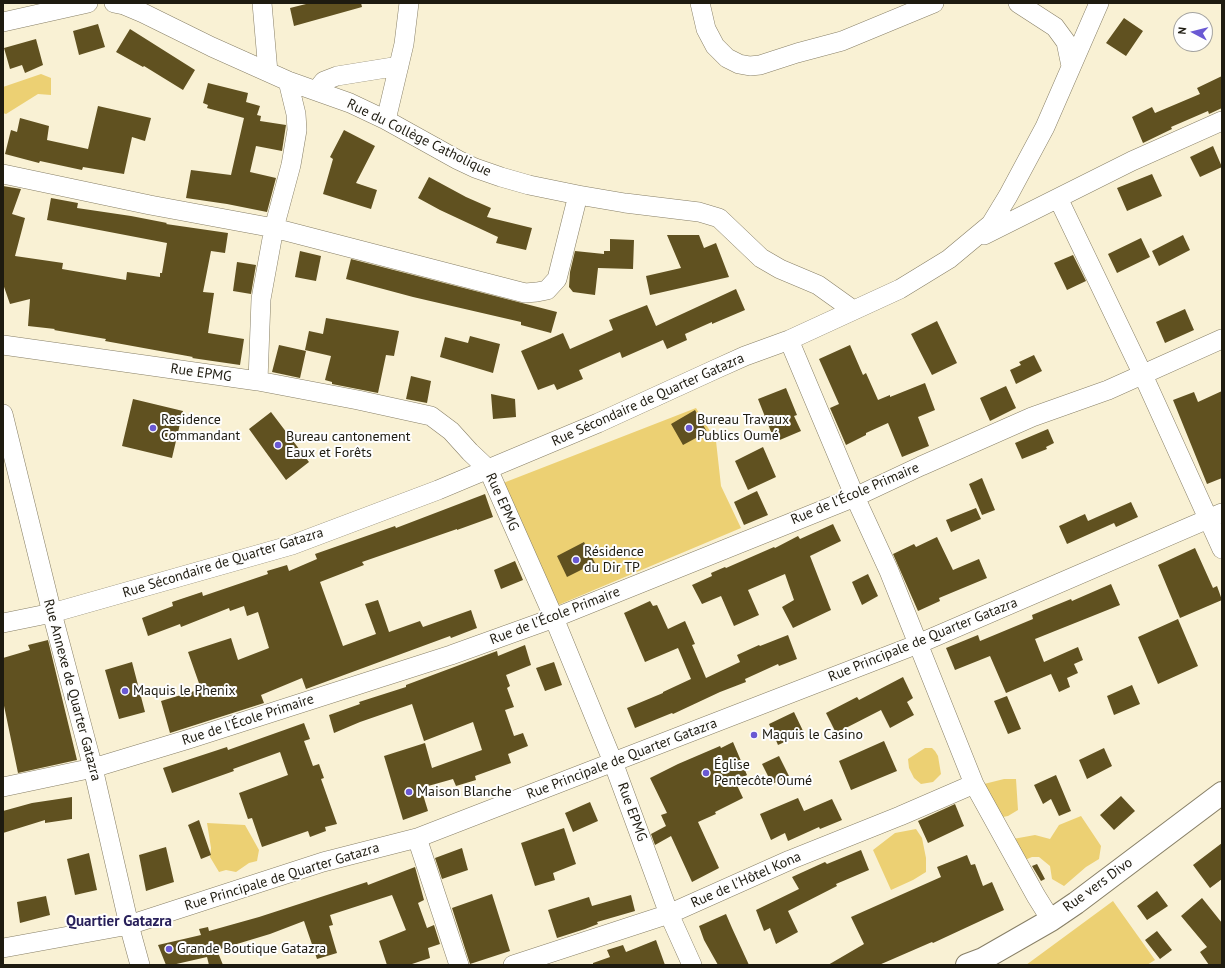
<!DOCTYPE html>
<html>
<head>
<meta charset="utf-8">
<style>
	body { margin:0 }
	#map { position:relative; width:1225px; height:968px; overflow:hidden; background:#f9f1d4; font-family:"PT Sans",sans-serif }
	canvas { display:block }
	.frame { position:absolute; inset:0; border:4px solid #1e1b10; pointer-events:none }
	.north { position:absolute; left:1173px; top:12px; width:40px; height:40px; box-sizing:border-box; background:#fefefe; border:1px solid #a4a39f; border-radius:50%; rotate:277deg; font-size:11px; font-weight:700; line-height:16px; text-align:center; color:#1e1b10 }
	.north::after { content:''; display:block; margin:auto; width:14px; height:18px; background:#6a59d3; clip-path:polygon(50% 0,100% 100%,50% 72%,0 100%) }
</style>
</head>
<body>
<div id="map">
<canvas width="1225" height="968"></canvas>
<div class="frame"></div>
<div class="north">N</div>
</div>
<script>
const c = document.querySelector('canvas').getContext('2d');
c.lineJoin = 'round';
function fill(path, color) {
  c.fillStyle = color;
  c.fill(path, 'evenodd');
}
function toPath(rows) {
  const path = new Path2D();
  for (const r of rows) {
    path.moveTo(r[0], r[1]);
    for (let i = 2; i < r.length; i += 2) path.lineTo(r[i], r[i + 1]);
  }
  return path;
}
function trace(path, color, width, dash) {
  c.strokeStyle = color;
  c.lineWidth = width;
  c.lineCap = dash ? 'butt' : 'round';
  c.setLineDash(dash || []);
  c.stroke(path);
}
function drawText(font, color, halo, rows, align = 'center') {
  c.font = font + ' "PT Sans",sans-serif';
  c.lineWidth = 4;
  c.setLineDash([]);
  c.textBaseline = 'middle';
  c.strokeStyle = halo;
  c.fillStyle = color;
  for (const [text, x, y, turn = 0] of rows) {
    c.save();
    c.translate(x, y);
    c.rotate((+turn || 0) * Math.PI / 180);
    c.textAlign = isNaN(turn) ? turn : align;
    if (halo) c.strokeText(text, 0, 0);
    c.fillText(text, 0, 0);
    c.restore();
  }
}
fill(toPath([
	[41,74,51,78,51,95,38,94,6,114,3,113,3,87],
	[696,408,716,441,721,486,741,528,556,606,498,485],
	[925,748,932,748,935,751,938,756,941,774,933,782,921,784,914,778,909,768,908,759],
	[1004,779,1016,779,1018,810,1008,816,998,818,984,784],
	[1081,816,1101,846,1099,859,1086,867,1064,886,1052,879,1050,866,1039,857,1032,857,1020,862,1002,841,1035,835,1050,839,1059,825],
	[207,823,245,825,259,850,257,861,249,863,236,872,226,870,219,872,210,857,211,848],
	[916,829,922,838,926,858,926,872,913,880,891,890,873,850,895,833],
	[1113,901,1155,960,1147,965,1026,965]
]), '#ecd073');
fill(toPath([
	[310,3,361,3,362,7,294,26,290,8],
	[1124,18,1143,31,1126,56,1106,43],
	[98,24,105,47,79,55,73,31],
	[130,29,195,70,183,90,144,66,143,67,116,52],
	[36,39,43,65,25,73,22,65,10,69,4,48],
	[1222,76,1222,108,1209,114,1208,111,1171,127,1172,129,1143,143,1132,117,1152,107,1155,113,1200,94,1197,88],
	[208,83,248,93,246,102,260,106,257,115,261,116,260,121,286,125,282,151,256,146,250,172,276,178,267,212,227,204,186,198,191,170,231,175,244,118,207,108,208,105,203,103],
	[98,106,151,118,145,141,132,137,124,174,83,167,82,170,40,161,39,163,5,154,11,130,17,132,20,118,49,126,47,140,88,149],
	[344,130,375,146,356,183,377,190,371,209,323,194,333,159,330,157],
	[1213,146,1222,167,1200,177,1190,157],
	[1152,174,1162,196,1127,211,1117,188],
	[429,177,466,197,491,208,487,217,532,228,526,250,496,243,498,237,440,210,418,198],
	[3,186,21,189,12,214,25,218,15,256,63,263,62,269,126,280,127,272,160,277,160,273,162,273,167,243,47,220,51,198,78,203,77,208,131,216,167,223,166,224,228,233,225,253,211,251,203,292,214,293,208,333,244,339,240,365,192,358,193,357,105,341,106,339,54,330,55,329,28,326,30,299,10,304,3,284],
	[667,235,699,235,704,248,716,243,729,277,650,295,646,276,681,268],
	[1183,235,1190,250,1159,266,1152,251],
	[1141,238,1150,257,1117,273,1108,254],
	[610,239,634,240,633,269,598,268,595,295,573,292,569,287,570,272,575,251,604,254,604,251,610,251],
	[300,251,321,256,316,281,295,277],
	[1073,255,1086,281,1067,290,1054,263],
	[351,259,557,312,551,333,521,325,521,322,413,297,346,279],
	[237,262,256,265,251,294,233,291],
	[736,289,745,310,712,324,712,322,685,334,687,340,667,349,663,340,622,358,620,352,579,370,583,379,557,390,554,384,538,390,521,351,563,333,570,349,613,330,609,320,647,305,656,326],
	[1185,309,1194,330,1165,343,1156,322],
	[326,318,399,331,394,356,386,355,378,393,332,384,332,382,325,380,331,356,305,350,309,331,323,334],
	[937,321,957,363,932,375,911,334],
	[470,336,500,344,493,373,440,357,445,337,468,343],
	[279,345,306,351,300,378,272,372],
	[850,345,863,375,866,373,878,400,890,395,890,397,925,383,935,410,918,417,929,446,902,457,888,423,866,433,866,435,846,445,830,408,839,404,819,359],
	[1034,355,1042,371,1016,384,1010,370,1021,365,1019,362],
	[411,376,431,381,427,403,406,399],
	[1006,386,1016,408,990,421,980,398],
	[786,388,797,415,794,416,801,431,775,442,758,399],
	[1222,391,1222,478,1207,484,1173,400,1194,392,1198,402],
	[491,394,515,399,516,417,493,419],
	[133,399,183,411,172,458,122,446],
	[695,410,707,432,683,445,671,424],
	[271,412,309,462,286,480,249,429],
	[1048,429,1054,443,1046,447,1047,449,1022,459,1015,443],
	[763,447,776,477,748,490,735,461],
	[982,478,995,510,982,515,969,484],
	[757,491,768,515,744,525,734,502],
	[485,494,493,517,457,530,457,529,362,562,364,565,320,582,343,646,376,634,365,604,378,600,389,632,420,621,423,627,471,610,477,628,451,638,450,636,306,689,302,678,261,695,264,703,170,733,161,701,201,689,188,652,231,638,238,660,269,648,258,612,247,616,244,606,230,611,229,608,181,627,180,624,148,636,142,618,173,606,172,602,202,592,203,596,268,574,267,571,287,565,289,571,317,559,315,554,395,526,396,528],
	[1131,502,1138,517,1116,527,1114,523,1067,544,1059,526,1085,514,1088,521],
	[976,508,981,519,951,532,946,520],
	[833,524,841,541,810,556,831,610,793,628,782,607,794,600,785,574,748,590,759,615,734,626,721,596,702,604,692,585,712,576,711,573,725,567,726,568,774,547,775,548,798,536,800,539],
	[937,537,953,570,979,559,987,578,939,598,940,601,918,611,893,554,914,544,916,547],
	[584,542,595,563,567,577,557,556],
	[1195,548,1213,588,1217,586,1222,600,1180,618,1158,565],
	[515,561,523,580,501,589,494,570],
	[868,574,878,596,862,605,852,582],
	[1111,584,1120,605,1035,639,1044,662,1078,647,1083,660,1074,664,1078,673,1067,678,1070,687,1059,692,1051,674,1006,693,990,656,955,670,946,648,978,635,980,641,1033,619,1032,615,1071,599,1072,601],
	[650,601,653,606,657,605,668,629,685,621,695,644,692,645,706,678,740,662,737,655,759,645,760,646,788,635,797,659,779,666,778,664,745,679,746,682,720,692,673,714,672,713,635,728,627,708,663,693,663,692,691,679,678,648,645,662,624,613],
	[1178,619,1198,666,1158,684,1138,637],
	[48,640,77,760,18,773,3,701,3,658,30,650,28,645],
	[525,645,531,665,506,675,510,686,507,688,514,707,505,710,514,736,523,733,528,746,508,754,511,763,475,776,476,780,456,786,453,779,421,788,428,811,403,820,384,756,425,743,432,768,482,750,473,722,424,741,412,704,360,722,334,733,329,715,360,704,359,702,406,687,406,685,497,651,498,656],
	[132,662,145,712,119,719,105,670],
	[554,662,562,685,545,691,536,668],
	[903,677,913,698,907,702,914,715,890,728,881,710,836,733,826,713,857,697,859,700],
	[1132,685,1140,704,1114,715,1107,696],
	[1007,696,1021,729,1008,734,994,701],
	[794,712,804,733,778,745,769,724],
	[304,723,310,739,304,741,313,766,319,764,324,778,321,779,337,824,325,827,326,831,310,837,308,831,262,847,252,818,248,819,239,793,288,775,280,752,233,769,234,771,172,793,163,768,227,747,228,750],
	[884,741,897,771,851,790,839,761],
	[733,742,747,775,735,781,743,798,715,812,716,814,698,822,719,868,692,882,671,836,655,845,651,834,666,826,661,815,667,813,650,778,678,764,720,746,721,748],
	[1104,748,1112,766,1087,779,1079,760],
	[779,756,789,776,772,784,762,764],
	[1056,775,1071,811,1059,816,1051,799,1043,804,1034,785],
	[1121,796,1135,811,1114,830,1100,815],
	[72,797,72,819,45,823,45,820,3,833,3,811,32,803],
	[798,798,804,811,832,799,842,820,820,829,819,827,788,841,785,833,771,840,760,814],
	[590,802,598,821,573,832,565,813],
	[955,804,964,826,928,843,918,821],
	[199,820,211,855,201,859,188,825],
	[564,828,576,864,553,873,555,880,535,886,521,843],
	[1222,843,1222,879,1210,888,1193,865],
	[166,847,174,882,146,891,139,855],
	[462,848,468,870,442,879,435,858],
	[861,850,869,870,836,884,837,886,788,911,798,932,776,944,770,928,764,931,756,910,799,889,792,877,825,862,827,864],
	[89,853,97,890,75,895,67,859],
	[967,855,971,865,975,864,983,886,992,882,1004,910,933,943,932,942,879,965,828,965,864,944,851,917,941,877,937,867],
	[1037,864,1045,879,1041,881,1032,866],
	[415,867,424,900,418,903,427,928,434,925,440,944,428,948,430,958,409,965,387,965,379,941,406,930,392,895,330,915,333,925,329,926,337,953,317,959,304,921,270,934,217,950,223,965,209,965,207,957,172,965,166,965,158,945,201,935,199,929,208,927,209,931,259,917,367,882,368,885],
	[1157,891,1168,906,1147,920,1137,906],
	[492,894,510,951,470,964,452,908],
	[631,895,635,911,597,922,598,924,585,929,557,938,548,910,589,897,592,906],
	[46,896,50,915,20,923,17,902],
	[1202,898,1222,923,1222,965,1209,965,1200,952,1207,947,1181,916],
	[726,914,732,928,749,965,718,965,704,940,699,926],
	[1157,931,1172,950,1160,959,1145,940],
	[656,940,665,965,593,965,593,963,610,957,607,950,623,945,626,952]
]), '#605120');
const minor = toPath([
	[114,3,124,5,143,13,212,47,288,81,350,103,386,120,458,160,475,168,501,177,529,185,578,195,625,203,699,212,719,218,761,258,780,269,818,285,853,310],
	[262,3,268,72],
	[700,3,706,29,715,46,727,58,739,64,750,66,760,65,797,53,842,41,934,3],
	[1018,3,1055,27,1066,42,1071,66],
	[3,22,88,3],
	[316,91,324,81,337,76,399,66],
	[386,120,404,44,409,3],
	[3,174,150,205,274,228,525,293,537,292,547,290,557,279,578,195],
	[1058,198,1143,375,1222,549],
	[984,235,1132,161,1222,121],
	[789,340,855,497,889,571,974,784,1036,896,1051,920],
	[3,345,258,381,358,400,431,416,451,431,470,452,488,469,554,618,613,762,669,914,692,965],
	[258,381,261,299,274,228,291,165,297,130,296,114,288,81],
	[3,414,52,613,93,768,129,925,140,965],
	[3,623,52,613,292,545,438,490,598,423,716,369,745,356,789,340,900,289,949,259,991,224,1008,196,1045,127,1099,3],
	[3,787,93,768,189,739,451,655,554,618,855,497,921,466,1032,417,1108,390,1222,339],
	[417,838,459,965],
	[3,948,129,925,323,862,417,838,918,644,1222,513],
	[513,965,669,914,790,860,900,816,974,784]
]);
const secondary = toPath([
	[967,965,983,959,1051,920,1076,903,1222,793]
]);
trace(minor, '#877f66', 20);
trace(secondary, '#877f66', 24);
trace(minor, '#fff', 19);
trace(secondary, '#fff', 22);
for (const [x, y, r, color] of [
	[153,428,4,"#6a59d3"],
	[689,428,4,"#6a59d3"],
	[278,445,4,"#6a59d3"],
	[576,560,4,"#6a59d3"],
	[125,691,4,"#6a59d3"],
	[754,735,4,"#6a59d3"],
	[706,773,4,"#6a59d3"],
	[409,792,4,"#6a59d3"],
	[169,949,4,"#6a59d3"]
]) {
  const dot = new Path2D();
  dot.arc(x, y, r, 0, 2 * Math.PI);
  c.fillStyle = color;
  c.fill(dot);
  trace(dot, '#fefefe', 1.5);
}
drawText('14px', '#1e1b10', '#fefefe', [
	["Rue du Collège Catholique",419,138,26],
	["Rue EPMG",201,373,8],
	["Rue Sécondaire de Quarter Gatazra",648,400,-24],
	["Rue de l'École Primaire",855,494,-23],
	["Rue EPMG",502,502,66],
	["Rue Sécondaire de Quarter Gatazra",223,563,-17],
	["Rue de l'École Primaire",555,616,-21],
	["Rue Principale de Quarter Gatazra",923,640,-22],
	["Rue Annexe de Quarter Gatazra",72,690,75],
	["Rue de l'École Primaire",248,720,-18],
	["Rue Principale de Quarter Gatazra",622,759,-21],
	["Rue EPMG",632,812,70],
	["Rue Principale de Quarter Gatazra",282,877,-17],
	["Rue de l'Hôtel Kona",746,880,-24],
	["Rue vers Divo",1098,885,-36]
]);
drawText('14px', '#1e1b10', '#fefefe', [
	["Residence",161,420],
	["Commandant",161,436],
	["Bureau Travaux",697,420],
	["Publics Oumé",697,436],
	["Bureau cantonement",286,437],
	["Eaux et Forêts",286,453],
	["Résidence",584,552],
	["du Dir TP",584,568],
	["Maquis le Phenix",133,691],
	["Maquis le Casino",762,735],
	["Église",714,765],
	["Pentecôte Oumé",714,781],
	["Maison Blanche",417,792],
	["Grande Boutique Gatazra",177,949]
], 'left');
drawText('bold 15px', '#271f59', '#fefefe', [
	["Quartier Gatazra",119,922]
]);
</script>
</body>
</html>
